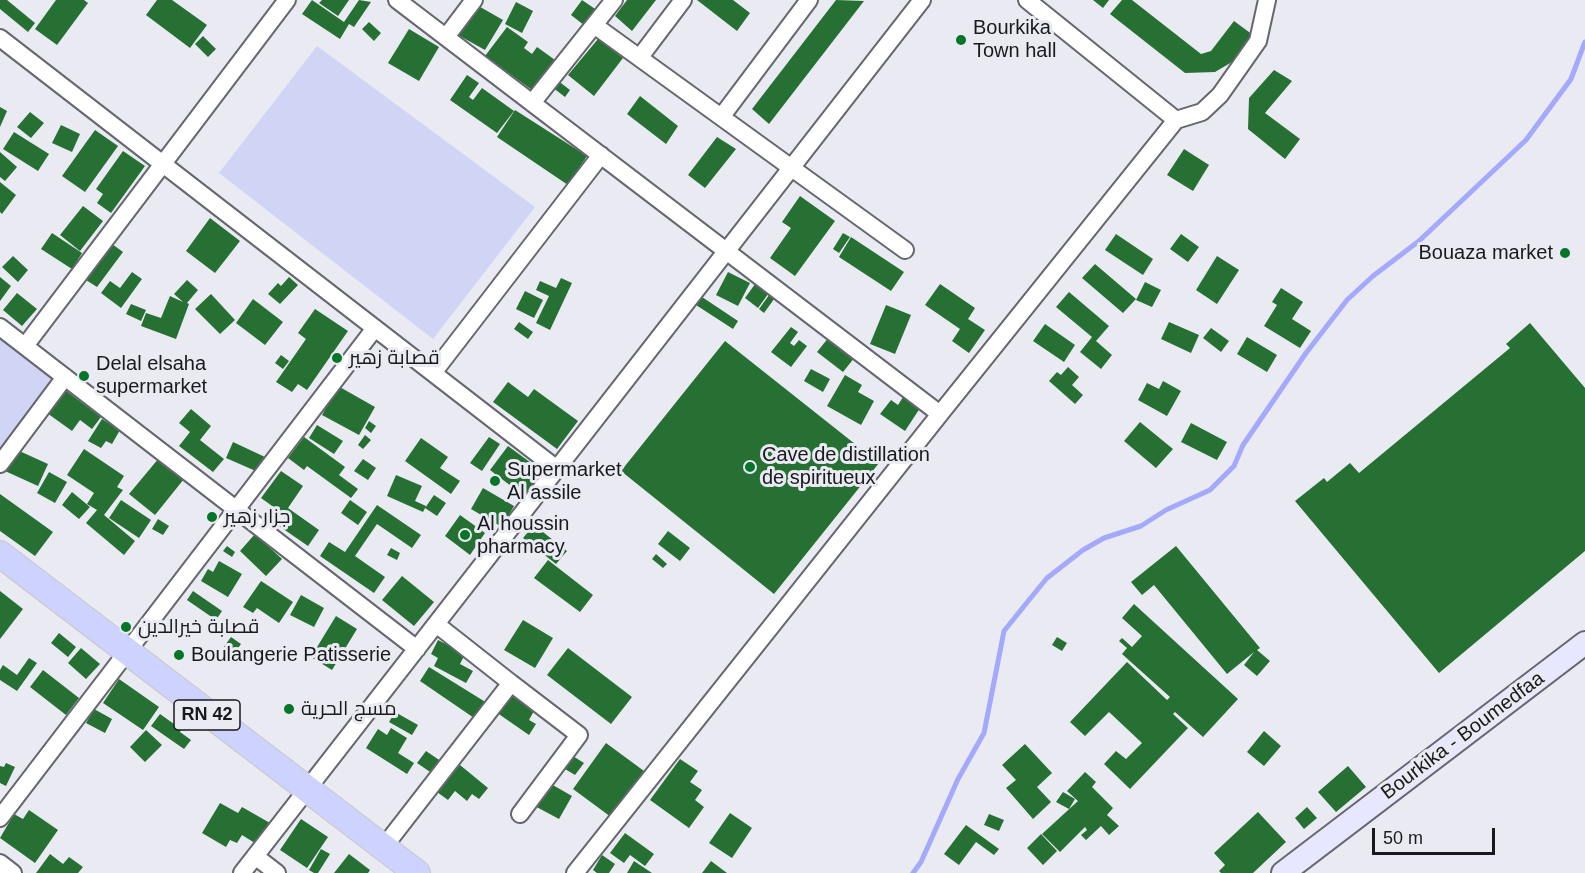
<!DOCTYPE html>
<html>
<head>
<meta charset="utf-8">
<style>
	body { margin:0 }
	#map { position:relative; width:1585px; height:873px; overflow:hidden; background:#e9eaf2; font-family:Arial,sans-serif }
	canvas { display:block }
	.scale { position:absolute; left:1372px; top:828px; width:123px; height:27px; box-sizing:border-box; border:3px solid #191a1d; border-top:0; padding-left:8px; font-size:18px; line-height:21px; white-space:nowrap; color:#191a1d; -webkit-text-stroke:4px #e9eaf2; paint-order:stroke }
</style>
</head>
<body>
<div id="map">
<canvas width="1585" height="873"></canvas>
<div class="scale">50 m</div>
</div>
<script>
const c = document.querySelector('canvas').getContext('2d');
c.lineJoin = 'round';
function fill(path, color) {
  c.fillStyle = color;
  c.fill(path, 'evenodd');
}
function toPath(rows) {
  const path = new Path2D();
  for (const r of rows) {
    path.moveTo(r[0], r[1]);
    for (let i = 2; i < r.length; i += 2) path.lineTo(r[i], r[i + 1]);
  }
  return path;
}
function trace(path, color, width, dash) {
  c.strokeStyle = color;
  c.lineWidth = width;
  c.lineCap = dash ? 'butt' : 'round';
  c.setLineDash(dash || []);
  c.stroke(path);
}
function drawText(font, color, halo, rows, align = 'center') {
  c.font = font + ' Arial,Cairo,sans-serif';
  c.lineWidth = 6;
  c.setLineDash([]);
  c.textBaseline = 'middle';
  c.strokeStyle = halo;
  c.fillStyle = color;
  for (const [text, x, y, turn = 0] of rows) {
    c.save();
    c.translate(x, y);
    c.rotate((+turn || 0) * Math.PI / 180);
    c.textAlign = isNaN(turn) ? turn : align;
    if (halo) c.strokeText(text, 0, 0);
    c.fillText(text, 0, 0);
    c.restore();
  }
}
fill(toPath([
	[317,46,535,207,433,339,219,173],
	[0,332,59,377,0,450]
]), '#d1d5f5');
trace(toPath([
	[913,873,921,862,958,779,984,733,1004,631,1029,600,1047,578,1083,550,1104,538,1141,526,1166,510,1210,490,1234,466,1243,445,1306,353,1347,300,1373,276,1419,241,1526,140,1571,79,1585,42]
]), '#a4a9fb', 5);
fill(toPath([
	[0,0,7,0,35,23,28,32,0,9],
	[56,0,84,0,88,3,57,45,35,29],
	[157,0,172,0,207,25,190,48,146,15],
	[312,0,344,22,359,0,371,2,354,27,349,24,340,39,302,14],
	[322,0,349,0,338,16,319,3],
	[582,0,601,13,589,29,571,15],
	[627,0,656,0,632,31,615,16],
	[697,0,733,0,750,13,737,31],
	[836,0,864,1,769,124,752,109],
	[1093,0,1109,0,1103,8],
	[1122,0,1132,0,1201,54,1211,51,1234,21,1253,35,1232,62,1215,72,1185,73,1110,14],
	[516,2,533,11,522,33,505,24],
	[475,4,503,20,485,50,458,35],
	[369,22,381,33,374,41,362,29],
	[507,27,528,42,524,48,532,54,537,47,562,65,539,95,485,56],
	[409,29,439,47,419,81,388,63],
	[203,36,216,49,208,57,195,44],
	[598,39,623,58,594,96,568,75],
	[1274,70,1292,81,1265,113,1300,139,1285,159,1248,129,1249,98],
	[467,75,479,83,469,97,473,100,482,88,514,111,497,133,450,100],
	[557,80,570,90,565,97,552,87],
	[640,96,678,126,666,144,627,114],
	[0,107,7,111,0,127],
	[515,110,587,156,568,185,497,137],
	[30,112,44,123,31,138,17,127],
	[61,125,80,134,72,152,52,143],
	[95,130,118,146,85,192,62,176],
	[14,132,49,154,38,171,3,149],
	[717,137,736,149,705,188,688,175],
	[1184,149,1209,165,1193,191,1167,175],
	[123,151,145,166,111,213,97,203,103,194,96,189],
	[0,152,17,167,5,181,0,177],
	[0,182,16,195,2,214,0,212],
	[800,196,835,221,795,276,770,258,791,228,782,222],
	[83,206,103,221,80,251,60,235],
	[210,218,240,241,215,273,186,251],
	[52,233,82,253,72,269,41,249],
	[843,233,850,237,839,253,833,249],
	[1116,234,1153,259,1143,275,1105,250],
	[1181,234,1199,247,1188,262,1170,249],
	[851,237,904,272,891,291,839,257],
	[112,244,123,252,97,287,86,280],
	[13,256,28,270,18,282,2,267],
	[1217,256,1239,270,1217,304,1196,290],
	[1095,264,1136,299,1123,313,1082,278],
	[132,272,142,279,121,308,101,293,110,281,120,288],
	[728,272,750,283,738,306,716,295],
	[0,277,11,286,0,301],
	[289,277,298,285,280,304,268,294,278,283,281,286],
	[561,278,572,283,550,330,536,323,549,296,536,290,540,281,556,288],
	[187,280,198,290,187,303,189,304,176,339,141,326,146,313,161,318,170,296,183,302,174,294],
	[758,280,771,290,758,308,745,298],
	[1145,282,1161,290,1152,307,1136,300],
	[940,284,975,308,968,319,985,330,969,353,952,341,960,329,925,305],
	[1281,288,1303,302,1292,319,1311,331,1300,348,1264,326,1277,305,1272,302],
	[525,291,543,300,534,318,516,309],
	[772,291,777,295,764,313,759,309],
	[1069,292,1109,326,1096,341,1112,355,1101,369,1080,352,1092,337,1056,307],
	[17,293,37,309,22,326,3,310],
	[211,294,235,320,220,334,195,309],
	[702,297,738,321,733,329,696,305],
	[253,299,283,322,265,345,236,323],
	[131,304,146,310,141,321,126,314],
	[886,305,911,315,895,354,870,344],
	[315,309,348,331,307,390,298,384,292,392,276,382,306,339,298,333],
	[519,322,533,332,528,339,514,329],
	[1169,322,1199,335,1191,353,1161,339],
	[1530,323,1585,388,1585,551,1439,673,1295,501,1324,478,1327,482,1350,463,1359,473,1510,348,1506,344],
	[1045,324,1075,345,1064,362,1033,341],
	[791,327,798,332,790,343,794,346,799,340,807,346,791,367,771,352],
	[1211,328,1229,341,1221,352,1203,338],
	[833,332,859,352,843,372,817,352],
	[1247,337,1277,355,1267,372,1237,354],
	[725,341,879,463,774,594,621,471],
	[281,355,289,361,283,369,275,363],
	[1068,367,1079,377,1072,385,1083,395,1075,404,1049,381,1057,372,1061,375],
	[811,369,830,379,823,392,804,381],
	[845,375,862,385,858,392,874,401,861,425,827,406],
	[1163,381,1181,391,1167,416,1138,400,1147,383,1159,389],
	[508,382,528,397,534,389,578,421,557,449,493,402],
	[338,386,375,407,359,435,322,415],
	[65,390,101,417,92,429,80,420,72,431,47,413],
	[905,394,922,405,905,431,880,414,891,400,898,405],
	[191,409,211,426,200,440,224,459,213,472,179,446,190,432,179,423],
	[102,419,120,430,112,444,106,441,101,448,88,441],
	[369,421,376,426,371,433,365,428],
	[1140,422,1173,449,1156,468,1124,441],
	[1191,423,1227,442,1217,460,1181,442],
	[317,425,343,441,334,454,309,438],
	[365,435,371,440,363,449,358,445],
	[304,437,345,467,339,475,358,489,351,498,307,466,304,470,288,458],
	[489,437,500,444,482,471,470,463],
	[421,438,448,457,440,468,460,481,451,494,405,461],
	[233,442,265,457,258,472,226,458],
	[508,446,546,474,528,499,490,470],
	[15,449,48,464,38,486,5,471],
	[84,449,124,476,117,487,123,490,104,515,135,541,124,555,86,523,97,510,87,504,94,493,67,475],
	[159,458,184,479,155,515,129,494],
	[363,459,376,468,368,480,354,471],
	[281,471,303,486,288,508,319,530,308,546,279,526,286,516,261,498],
	[49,472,67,482,55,503,37,493],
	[396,475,422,486,415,501,426,506,423,512,387,496],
	[483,488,514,506,502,527,471,509],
	[72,492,90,507,79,519,62,505],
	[0,494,53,532,35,556,0,531],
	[434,495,446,503,437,516,425,508],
	[121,500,151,520,139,538,109,518],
	[350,500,367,512,358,525,341,513],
	[377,505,421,535,412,548,377,524,355,556,385,577,374,593,320,556,329,542,345,552],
	[460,515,485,533,470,555,445,536],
	[158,519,169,526,163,535,152,529],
	[534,525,567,551,556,564,523,538],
	[668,531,690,548,680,561,658,544],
	[255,534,282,559,266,576,240,551],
	[227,546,235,552,232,557,223,551],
	[1176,546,1260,648,1257,650,1270,661,1257,676,1244,665,1254,652,1227,674,1154,585,1142,595,1131,582],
	[391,548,400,553,397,560,387,555],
	[656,554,667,564,663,568,652,559],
	[548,560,593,595,580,612,534,578],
	[219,561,242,574,228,597,201,581,208,569,213,572],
	[402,576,434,602,414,626,382,600],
	[261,581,293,602,279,623,257,608,253,613,243,607],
	[0,591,23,609,0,639],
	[193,591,222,611,216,620,187,600],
	[301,595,324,608,314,627,290,615],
	[1134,604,1238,699,1203,737,1175,712,1173,714,1188,728,1130,789,1104,764,1116,751,1126,759,1142,743,1109,712,1085,736,1070,722,1127,662,1167,700,1170,697,1122,654,1127,648,1119,641,1122,638,1132,647,1142,636,1122,618],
	[336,616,357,629,332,670,311,657],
	[523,620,553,638,535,668,504,650],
	[59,633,76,647,68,657,51,643],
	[231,637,241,644,233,655,223,648],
	[1057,637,1067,643,1062,651,1052,645],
	[438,640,465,654,460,664,473,671,466,683,434,666,438,658,431,654],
	[81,648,100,664,86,679,68,663],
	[568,648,632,697,611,724,547,675],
	[29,658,37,663,17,691,0,680,0,670,3,665,17,675],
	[429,667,487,703,477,720,420,681],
	[43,670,79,698,66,715,30,687],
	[119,679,159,707,143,730,103,703],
	[506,690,535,709,529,720,536,724,529,735,493,710],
	[94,709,112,719,105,733,86,723],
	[395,712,418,725,412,735,389,722],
	[160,714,181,729,180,732,191,740,184,749,151,726],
	[391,728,407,738,398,753,414,763,407,774,366,748,378,729,387,735],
	[146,730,162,745,145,762,130,747],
	[1264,731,1281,746,1264,766,1247,752],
	[606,743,644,771,611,817,573,789],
	[1025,744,1052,773,1037,787,1051,802,1033,819,1006,788,1016,780,1002,765],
	[426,751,445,764,436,776,417,763],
	[568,753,584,763,575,775,560,766],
	[680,759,698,771,690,782,702,790,695,800,704,807,689,828,650,800],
	[6,763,15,767,6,786,0,783,0,766,4,767],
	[460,765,488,788,479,799,472,794,467,801,455,791,448,800,437,792],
	[1348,766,1366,787,1336,812,1318,792],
	[1085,772,1096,782,1092,787,1113,808,1107,815,1119,826,1109,835,1101,826,1086,840,1081,835,1087,830,1085,827,1060,852,1042,834,1078,801,1067,791],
	[544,780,572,796,559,819,531,804],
	[1063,792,1075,799,1069,809,1056,802],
	[220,803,238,813,242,807,270,823,258,845,242,835,237,843,230,840,226,847,202,833],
	[1307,807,1317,818,1304,829,1295,818],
	[29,810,58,830,35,863,0,838,14,814,23,819],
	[1258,812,1286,842,1253,873,1221,873,1219,871,1225,865,1214,853],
	[730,813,752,828,732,858,709,843],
	[989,814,1004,820,999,831,984,825],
	[301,819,328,837,307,868,280,850],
	[966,825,999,849,994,855,976,842,959,865,944,854],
	[625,833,654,854,645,866,630,855,624,863,610,853],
	[1041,834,1057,851,1043,865,1027,848],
	[321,849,330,854,318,873,314,873,309,870],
	[50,854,63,864,69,857,83,867,78,873,36,873],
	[349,854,370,870,368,873,334,873],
	[602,855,615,864,609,873,597,873,593,870],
	[634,861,652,873,627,873],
	[711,861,727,873,702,873]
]), '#277034');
const street = toPath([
	[397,0,940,414,575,873],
	[594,25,905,250],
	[446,37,474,0],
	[0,38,557,469],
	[640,57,683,0],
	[532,103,614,0],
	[722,116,809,0],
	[1176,120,1202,112,1220,95,1258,41,1267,0],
	[0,327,417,649],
	[25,346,287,0],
	[433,373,601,155],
	[940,414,1176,120,1027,0],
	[0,464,65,377],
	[511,683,579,735,520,814],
	[0,818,375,328],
	[383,848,511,683,436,624],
	[255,856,277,873],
	[0,863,13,873],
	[242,873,922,0]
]);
const secondary = toPath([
	[1283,873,1585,643]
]);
const primary = toPath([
	[0,554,417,873]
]);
trace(street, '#66676e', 20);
trace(secondary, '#66676e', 26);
trace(primary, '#c8c8c9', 28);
trace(street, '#fff', 16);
trace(secondary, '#e7e8ff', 22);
trace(primary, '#ced2fe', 26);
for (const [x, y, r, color] of [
	[961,40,6,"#067529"],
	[1565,253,6,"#067529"],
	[337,358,6,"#067529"],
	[84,376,6,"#067529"],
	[750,467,6,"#067529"],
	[495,481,6,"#067529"],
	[212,517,6,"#067529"],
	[465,535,6,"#067529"],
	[126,627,6,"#067529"],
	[179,655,6,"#067529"],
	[289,709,6,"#067529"]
]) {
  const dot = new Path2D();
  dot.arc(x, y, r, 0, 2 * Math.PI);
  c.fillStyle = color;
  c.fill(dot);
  trace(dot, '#e9eaf2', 2);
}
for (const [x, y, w] of [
	[207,715,66]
]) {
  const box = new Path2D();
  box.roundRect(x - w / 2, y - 15, w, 30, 4.5);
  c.fillStyle = '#e9eaf2';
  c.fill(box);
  trace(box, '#191a1d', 1.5);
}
drawText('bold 18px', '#191a1d', null, [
	["RN 42",207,715]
]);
drawText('20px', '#191a1d', '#e9eaf2', [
	["Bourkika",973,28],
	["Town hall",973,51],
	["Bouaza market",1553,253,"right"],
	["قصابة زهير",349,358],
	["Delal elsaha",96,364],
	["supermarket",96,387],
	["Cave de distillation",762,455],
	["de spiritueux",762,478],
	["Supermarket",507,470],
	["Al assile",507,493],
	["جزار زهير",224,517],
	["Al houssin",477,524],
	["pharmacy",477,547],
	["قصابة خيرالدين",138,627],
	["Boulangerie Patisserie",191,655],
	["مسج الحرية",301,709]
], 'left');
drawText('20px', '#191a1d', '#e9eaf2', [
	["Bourkika - Boumedfaa",1463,736,-37]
]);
</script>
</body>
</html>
